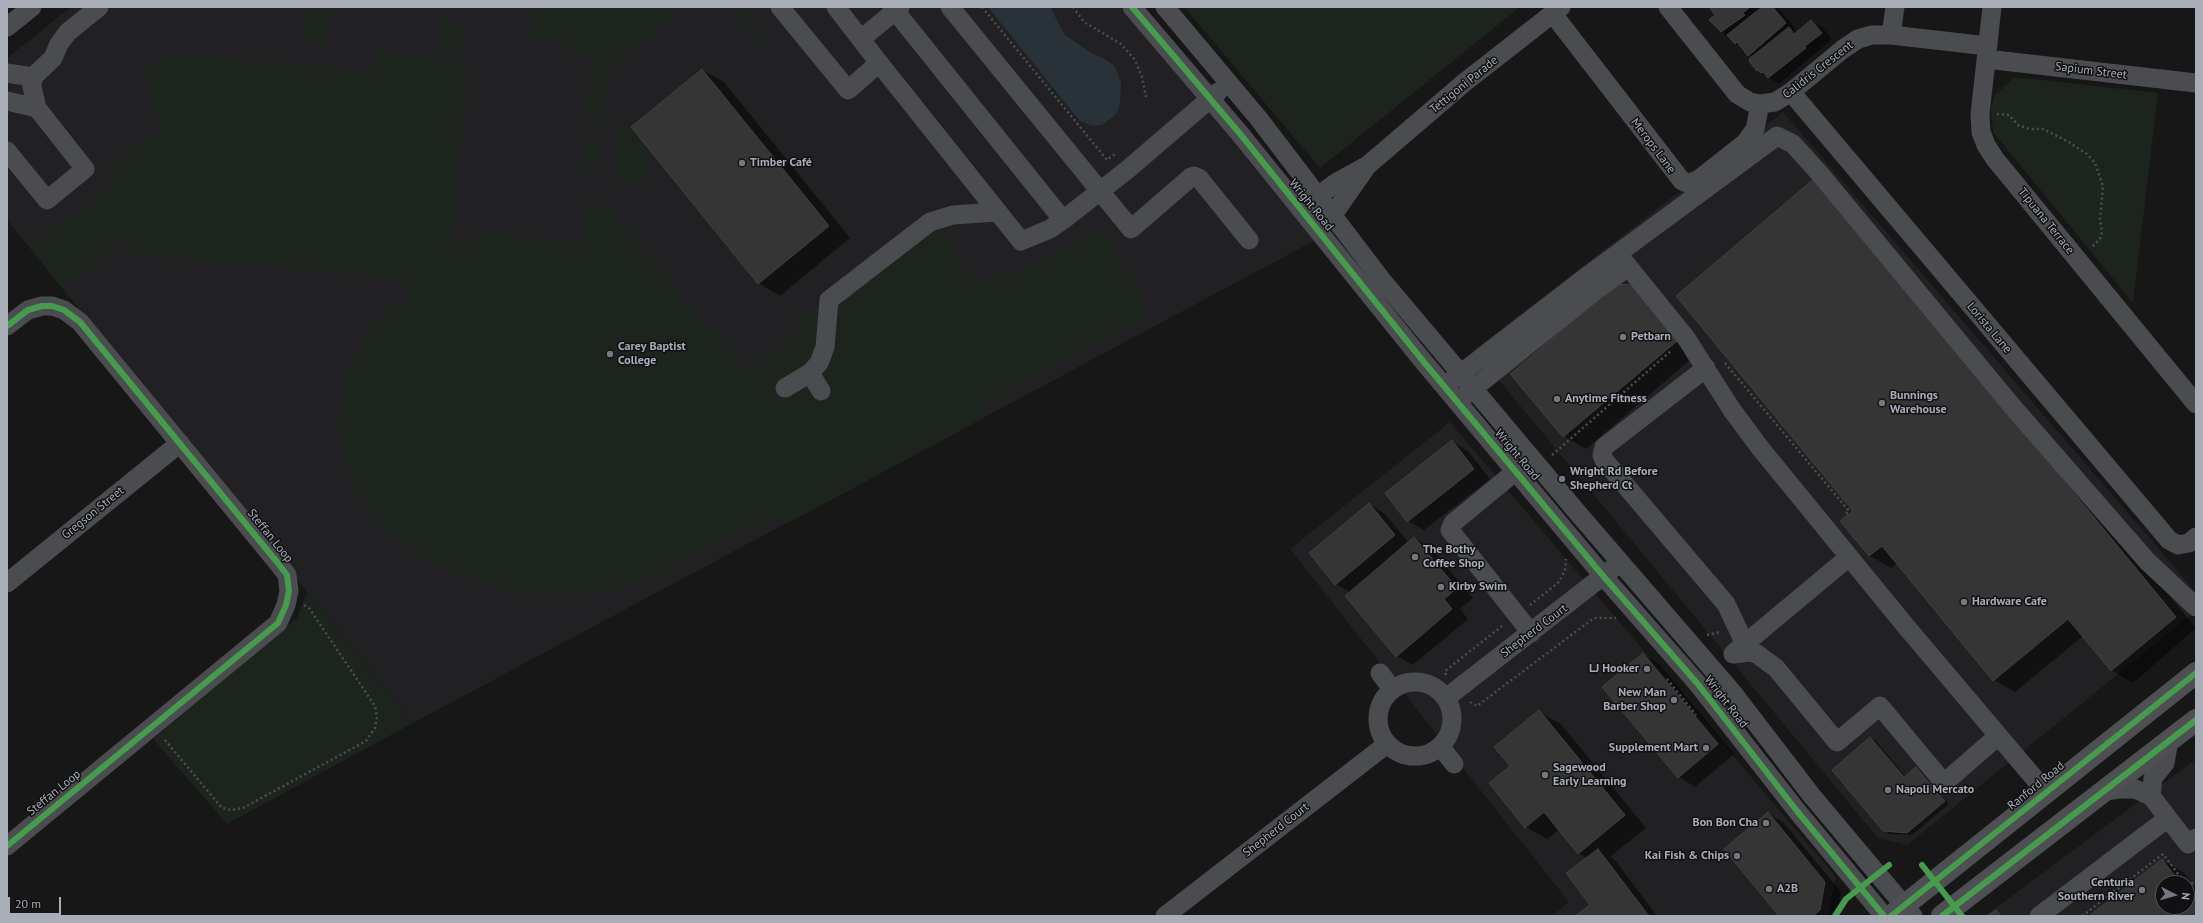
<!DOCTYPE html>
<html>
<head>
<meta charset="utf-8">
<style>
	body { margin:0 }
	#map { position:relative; width:2203px; height:923px; overflow:hidden; background:#171717; font-family:"PT Sans",sans-serif }
	canvas { display:block }
	.frame { position:absolute; inset:0; border:8px solid #a8adb8; pointer-events:none }
	.north { position:absolute; left:2155px; top:875px; width:40px; height:40px; box-sizing:border-box; background:#111113; border:1px solid #4d4f55; border-radius:50%; rotate:96deg; font-size:11px; font-weight:700; line-height:16px; text-align:center; color:#a8adb8 }
	.north::after { content:''; display:block; margin:auto; width:14px; height:18px; background:#757880; clip-path:polygon(50% 0,100% 100%,50% 72%,0 100%) }
	.scale { position:absolute; left:8px; top:897px; width:53px; height:18px; box-sizing:border-box; border:2px solid #a8adb8; border-top:0; padding-left:5px; font-size:12px; line-height:14px; white-space:nowrap; color:#a8adb8; -webkit-text-stroke:3px #111113; paint-order:stroke }
</style>
</head>
<body>
<div id="map">
<canvas width="2203" height="923"></canvas>
<div class="frame"></div>
<div class="north">N</div>
<div class="scale">20 m</div>
</div>
<script>
const c = document.querySelector('canvas').getContext('2d');
c.lineJoin = 'round';
function fill(path, color) {
  c.fillStyle = color;
  c.fill(path, 'evenodd');
}
function toPath(rows) {
  const path = new Path2D();
  for (const r of rows) {
    if (r.length === 3) {
      path.moveTo(r[0] + r[2], r[1]);
      path.arc(r[0], r[1], r[2], 0, 2 * Math.PI);
      continue;
    }
    path.moveTo(r[0], r[1]);
    for (let i = 2; i < r.length; i += 2) path.lineTo(r[i], r[i + 1]);
  }
  return path;
}
function trace(path, color, width, dash) {
  c.strokeStyle = color;
  c.lineWidth = width;
  c.lineCap = dash ? 'butt' : 'round';
  c.setLineDash(dash || []);
  c.stroke(path);
}
function drawText(font, color, halo, rows, align = 'center') {
  c.font = font + ' "PT Sans",sans-serif';
  c.lineWidth = 3;
  c.setLineDash([]);
  c.textBaseline = 'middle';
  c.strokeStyle = halo;
  c.fillStyle = color;
  for (const [text, x, y, turn = 0] of rows) {
    c.save();
    c.translate(x, y);
    c.rotate((+turn || 0) * Math.PI / 180);
    c.textAlign = isNaN(turn) ? turn : align;
    if (halo) c.strokeText(text, 0, 0);
    c.fillText(text, 0, 0);
    c.restore();
  }
}
fill(toPath([
	[71,7,1121,7,1325,235,413,723,7,220,7,58],
	[1783,112,2196,592,2196,611,1907,845,1878,838,1474,350],
	[1450,422,1836,877,1828,916,1552,916,1569,902,1290,549],
	[2196,759,2196,916,1985,916],
	[2163,883,2187,883,2187,907,2163,907]
]), '#212123');
fill(toPath([
	[307,7,330,7,326,44,303,42],
	[534,7,668,7,674,17,608,71,602,120,585,124,592,54,570,51,570,43,530,39],
	[733,7,743,7,770,42,764,46],
	[1184,7,1520,7,1320,168],
	[440,20,462,22,460,45,455,44,454,53,437,52],
	[377,52,462,61,468,69,451,241,473,244,475,232,584,243,588,206,611,209,638,243,633,248,639,255,645,251,705,326,709,324,748,372,802,330,795,320,817,303,825,312,813,356,779,385,803,389,813,394,819,400,827,393,820,375,836,305,941,224,977,285,1000,271,1005,280,1104,228,1150,313,979,408,984,418,790,522,774,519,716,544,660,574,619,591,533,595,486,586,432,561,389,532,356,492,344,455,339,425,346,377,371,329,394,307,406,300,409,286,408,279,140,255,121,240,63,289,31,249,114,183,106,172,159,129,145,74,167,55,346,68,349,72,359,73,363,70,374,71],
	[2015,77,2158,93,2133,303,1993,132,1991,108,1995,95],
	[622,120,651,158,640,184,621,179,614,168,616,126],
	[585,139,600,140,597,171,581,168],
	[307,592,413,723,227,824,153,739,297,618]
]), '#1d241e');
fill(toPath([
	[988,7,1050,7,1064,34,1091,53,1105,59,1115,67,1121,83,1120,104,1116,114,1102,125,1092,126,1080,121]
]), '#2a3239');
fill(toPath([
	[1710,7,1777,7,1796,29,1794,31,1797,33,1811,21,1822,27,1832,39,1779,84,1757,70,1753,57,1721,31,1717,16],
	[702,70,724,82,850,238,780,296,758,283],
	[1837,192,2196,628,2133,683,2111,670,2083,636,2015,692,1994,680,1897,563,1892,568,1870,556,1842,521,1854,511],
	[1617,285,1698,353,1586,449,1564,436,1512,374],
	[1452,441,1468,451,1490,479,1424,530,1408,521],
	[1369,504,1385,514,1409,543,1414,538,1431,548,1473,598,1460,609,1468,619,1413,665,1397,656,1350,592,1336,584],
	[1643,654,1659,664,1734,754,1695,787,1679,777],
	[1539,712,1561,724,1646,828,1610,857,1614,859,1657,916,1576,916,1591,905,1587,858,1578,853,1559,830,1547,839,1526,827,1511,766],
	[1870,738,1876,741,1906,777,1916,768,1921,771,1949,804,1912,835,1889,834,1884,830],
	[1768,813,1784,823,1841,892,1837,916,1781,916],
	[2162,860,2184,873,2196,889,2196,916,2090,916],
	[2163,883,2187,883,2187,907,2163,907]
]), '#0007');
const building = toPath([
	[1709,7,1750,7,1743,13,1745,15,1721,32,1709,20,1715,15,1709,7],
	[1762,7,1773,7,1786,23,1748,56,1737,42,1735,44,1727,35,1762,7],
	[1811,20,1822,33,1805,46,1806,48,1768,78,1763,72,1761,73,1758,70,1757,71,1749,61,1750,58,1789,27,1794,34,1811,20],
	[702,69,829,226,758,284,631,127,702,69],
	[1815,178,2176,617,2111,671,2068,619,1993,681,1882,546,1869,556,1840,521,1853,511,1676,296,1815,178],
	[1617,284,1631,285,1677,341,1563,437,1510,374,1617,284],
	[1452,440,1474,469,1407,522,1385,493,1452,440],
	[1369,503,1395,535,1335,585,1309,553,1369,503],
	[1414,537,1457,588,1444,599,1452,609,1396,657,1345,596,1414,537],
	[1643,653,1718,744,1678,778,1602,687,1643,653],
	[1539,710,1625,815,1578,854,1544,812,1525,828,1489,783,1510,766,1494,747,1539,710],
	[1870,737,1904,777,1916,767,1945,801,1907,833,1883,831,1832,770,1870,737],
	[1768,812,1825,882,1820,910,1813,916,1779,916,1724,849,1768,812],
	[1598,849,1649,916,1575,916,1590,905,1566,873,1598,849],
	[2162,859,2175,876,2175,883,2163,883,2163,907,2187,907,2187,899,2191,896,2196,896,2196,916,2089,916,2162,859],
	[1996,910,2001,916,1987,916,1996,910]
]);
fill(building, '#353536');
trace(building, '#3f4043', 1);
trace(toPath([
	[982,7,1107,160,1115,154],
	[1073,7,1084,22,1121,44,1135,60,1142,77,1146,97],
	[1997,114,2009,115,2018,125,2029,129,2043,129,2067,141,2087,154,2095,163,2103,186,2100,220,2102,232,2100,239,2092,247],
	[1725,363,1849,511,1845,515],
	[1552,455,1672,350],
	[1530,605,1559,582,1565,570,1566,559],
	[1707,635,1720,632],
	[1446,675,1445,671,1502,626],
	[1667,679,1696,715],
	[1470,702,1477,706,1594,618,1616,618],
	[165,740,222,808,231,810,243,808,366,741,375,728,377,717,375,706,309,608,304,605],
	[2187,886,2196,881],
	[2082,916,2163,854,2185,883]
]), '#4d4e52', 2.5, [2, 3]);
trace(toPath([
	[780,7,848,90,879,63,1021,241,1050,229,1063,220,1127,170,1218,92],
	[836,7,879,63],
	[892,7,1063,220],
	[950,7,1131,229,1191,177,1194,176,1199,178,1249,240],
	[1132,7,1241,135,1423,361,1604,577,1697,683,1797,811,1884,916],
	[1165,7,1259,119,1381,279,1577,512,1733,693,1812,796,1913,916],
	[1668,7,1737,94,1750,102,1760,104,1775,102,1791,92,1843,49,1858,39,1872,35,1891,35,1988,46],
	[1992,7,1980,114,1981,132,1986,145,1995,159,2196,404],
	[1553,14,1682,181,1688,183,1698,180,1745,143,1755,129,1760,104],
	[7,27,32,7],
	[1891,35,1895,7],
	[861,39,900,7],
	[1986,59,2196,83],
	[7,73,33,77,53,58,59,44,68,32,99,7],
	[1791,92,2169,540,2178,545,2189,543,2196,537],
	[7,101,37,108],
	[7,151,47,200,85,169,37,108,32,87,33,77],
	[1307,204,1337,182,1368,165,1465,82,1561,7],
	[1322,224,1332,216,1365,169],
	[1618,254,1686,338,1732,410,1761,449,1904,624,2046,792],
	[7,326,28,310,42,306,52,306,64,310,80,322,277,562,287,575,289,591,286,605,278,623,7,846],
	[1706,368,1604,447,1602,455,1604,460,1726,604,1745,644],
	[810,373,821,391],
	[1451,381,1586,277,1777,136,1793,144,1820,174,2012,406,2147,561,2196,607],
	[785,388,810,373,819,363,825,347,829,300,930,222,953,215,997,212],
	[1464,396,1596,290,1628,267],
	[1516,471,1453,523,1450,530,1531,633],
	[7,583,180,443],
	[1735,652,1849,557],
	[1733,654,1750,652,1757,654,1776,668,1837,742,1880,706,1944,783,1998,736],
	[1380,673,1392,689],
	[1415,719,37],
	[1446,698,1612,569],
	[1440,746,1454,764],
	[2102,792,2120,789,2135,789,2151,796,2188,844,2196,838],
	[2151,796,2153,778,2165,763,2169,740],
	[1165,916,1387,744],
	[2039,916,2168,818]
]), '#4b4c50', 19);
trace(toPath([
	[1891,916,2196,673],
	[1942,916,2196,720]
]), '#4d4f52', 22);
trace(toPath([
	[1132,7,1241,135,1423,361,1604,577,1697,683,1797,811,1884,916],
	[7,326,28,310,42,306,52,306,64,310,80,322,277,562,287,575,289,591,286,605,278,623,7,846],
	[1922,865,1962,916],
	[1835,916,1846,899,1889,865],
	[1891,916,2196,673],
	[1942,916,2196,720]
]), '#469c4c', 6);
for (const [x, y, r, color] of [
	[742,163,4,"#757880"],
	[1623,337,4,"#757880"],
	[610,354,4,"#757880"],
	[1557,399,4,"#757880"],
	[1882,403,4,"#757880"],
	[1562,479,4,"#757880"],
	[1415,557,4,"#757880"],
	[1441,587,4,"#757880"],
	[1964,602,4,"#757880"],
	[1647,669,4,"#757880"],
	[1674,700,4,"#757880"],
	[1706,748,4,"#757880"],
	[1545,775,4,"#757880"],
	[1888,790,4,"#757880"],
	[1766,823,4,"#757880"],
	[1737,856,4,"#757880"],
	[1769,889,4,"#757880"],
	[2142,890,4,"#757880"]
]) {
  const dot = new Path2D();
  dot.arc(x, y, r, 0, 2 * Math.PI);
  c.fillStyle = color;
  c.fill(dot);
  trace(dot, '#111113', 1.5);
}
drawText('12px', '#a8adb8', '#111113', [
	["Calidris Crescent",1818,70,-38],
	["Sapium Street",2091,71,7],
	["Tettigoni Parade",1464,85,-39],
	["Merops Lane",1653,146,53],
	["Wright Road",1311,205,51],
	["Tipuana Terrace",2046,221,51],
	["Lorista Lane",1989,328,50],
	["Wright Road",1517,455,50],
	["Gregson Street",93,513,-39],
	["Steffan Loop",270,536,51],
	["Shepherd Court",1534,631,-37],
	["Wright Road",1726,702,52],
	["Ranford Road",2036,786,-39],
	["Steffan Loop",54,793,-39],
	["Shepherd Court",1276,830,-38]
]);
drawText('bold 12px', '#a8adb8', '#111113', [
	["Timber Café",750,163],
	["Petbarn",1631,337],
	["Carey Baptist",618,347],
	["College",618,361],
	["Bunnings",1890,396],
	["Warehouse",1890,410],
	["Anytime Fitness",1565,399],
	["Wright Rd Before",1570,472],
	["Shepherd Ct",1570,486],
	["The Bothy",1423,550],
	["Coffee Shop",1423,564],
	["Kirby Swim",1449,587],
	["Hardware Cafe",1972,602],
	["LJ Hooker",1639,669,"right"],
	["New Man",1666,693,"right"],
	["Barber Shop",1666,707,"right"],
	["Supplement Mart",1698,748,"right"],
	["Sagewood",1553,768],
	["Early Learning",1553,782],
	["Napoli Mercato",1896,790],
	["Bon Bon Cha",1758,823,"right"],
	["Kai Fish & Chips",1729,856,"right"],
	["Centuria",2134,883,"right"],
	["Southern River",2134,897,"right"],
	["A2B",1777,889]
], 'left');
</script>
</body>
</html>
